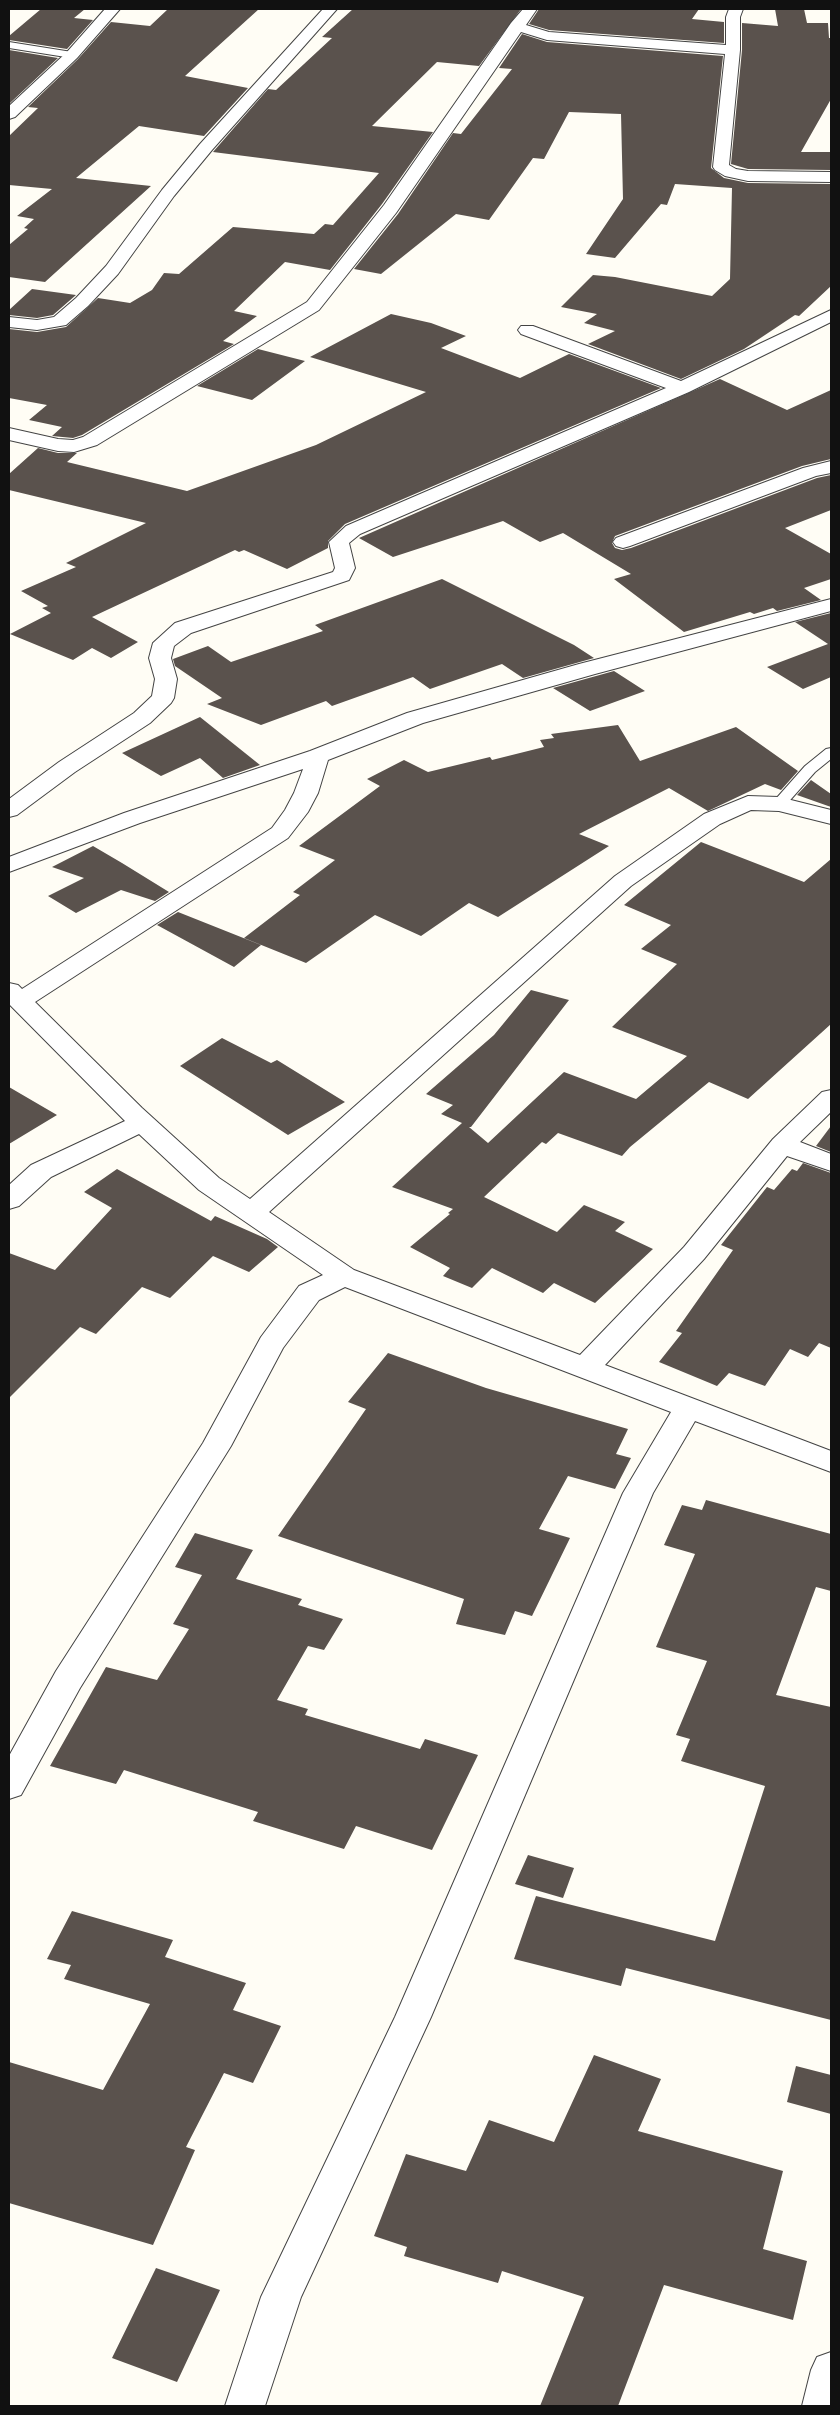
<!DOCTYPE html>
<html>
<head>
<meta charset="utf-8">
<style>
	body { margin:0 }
	#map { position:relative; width:840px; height:2415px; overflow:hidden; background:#fffdf5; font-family:"Times New Roman",serif }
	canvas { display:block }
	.frame { position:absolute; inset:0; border:10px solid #111; pointer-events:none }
</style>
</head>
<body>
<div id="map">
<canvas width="840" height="2415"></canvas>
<div class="frame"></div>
</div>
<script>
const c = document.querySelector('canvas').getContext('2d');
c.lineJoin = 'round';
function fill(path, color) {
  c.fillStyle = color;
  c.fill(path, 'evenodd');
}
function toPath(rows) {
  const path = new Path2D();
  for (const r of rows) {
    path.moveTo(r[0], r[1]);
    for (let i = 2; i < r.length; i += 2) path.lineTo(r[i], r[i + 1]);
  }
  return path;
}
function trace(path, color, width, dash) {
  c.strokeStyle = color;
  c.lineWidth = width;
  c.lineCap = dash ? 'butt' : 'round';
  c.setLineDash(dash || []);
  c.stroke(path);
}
fill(toPath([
	[41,9,85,9,74,18,93,20,67,49,9,40,9,36],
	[168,9,259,9,185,76,248,88,204,136,139,126,76,178,151,186,45,282,9,277,9,245,28,229,24,228,34,219,17,216,52,189,9,185,9,136,38,108,28,107,78,59,111,22,150,26],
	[353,9,521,9,479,66,437,62,372,126,433,132,382,204,330,270,285,262,234,311,257,316,223,341,234,344,82,435,73,438,52,436,62,427,29,420,47,405,9,398,9,329,37,332,66,327,98,298,130,303,152,290,164,273,179,274,233,227,314,234,325,224,333,225,379,173,213,152,268,89,276,90,332,38,322,37],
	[539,9,699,9,692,19,724,22,724,43,549,30,529,24],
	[775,9,804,9,807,23,828,23,829,38,831,38,831,99,801,152,831,152,831,170,748,169,731,164,742,50,742,23,778,26],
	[522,34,547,42,723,56,711,168,724,178,748,183,831,184,831,286,799,316,795,315,744,349,681,379,588,344,615,331,584,323,597,314,561,307,593,275,615,277,712,296,730,279,732,188,675,184,667,205,661,204,615,258,586,254,623,199,621,114,569,112,544,159,533,158,489,220,456,214,381,274,354,269,398,214,453,133,461,134,512,69,499,68],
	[9,50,58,58,9,104],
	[32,289,76,295,53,315,37,318,9,315,9,310],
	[391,314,431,323,466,336,441,348,520,378,569,354,661,388,345,524,328,541,328,548,287,569,244,550,239,552,235,550,92,617,138,642,111,658,92,648,73,660,10,634,51,613,42,608,48,606,21,591,76,567,66,563,146,523,9,490,9,474,38,448,58,453,77,453,67,462,187,491,316,445,426,392,310,357],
	[258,349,305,361,252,400,197,386],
	[720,379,787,410,831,390,831,459,802,466,615,536,612,543,615,548,622,550,631,548,817,478,831,475,831,510,785,528,831,554,831,579,804,588,821,600,777,611,773,608,754,614,750,612,684,632,614,579,631,574,563,533,540,542,503,521,393,557,359,538],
	[442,579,574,645,594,658,523,678,502,664,430,689,413,677,332,706,326,701,261,725,207,704,222,698,175,666,173,659,208,646,231,662,323,631,315,625],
	[831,613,831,677,803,689,767,667,828,644,795,622],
	[614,671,645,691,590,711,553,688],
	[200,717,260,765,223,778,200,758,161,776,122,753],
	[618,725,640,761,736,727,798,771,781,790,765,784,708,811,669,788,579,834,609,846,498,917,469,903,421,936,375,915,306,963,244,938,300,895,293,892,335,860,299,846,380,786,367,779,404,760,428,772,490,757,492,760,544,747,540,740,554,738,551,734],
	[811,780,831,794,831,807,797,795],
	[701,842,804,882,831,859,831,1024,748,1099,709,1082,630,1147,622,1156,558,1133,546,1144,542,1142,484,1197,557,1232,584,1205,625,1222,615,1231,653,1249,595,1303,554,1283,543,1293,492,1268,472,1288,443,1276,450,1268,410,1247,450,1214,448,1213,453,1209,392,1187,462,1123,441,1114,453,1105,426,1094,494,1035,531,990,569,1000,471,1127,469,1127,488,1143,564,1072,636,1099,687,1056,612,1027,677,964,641,949,671,925,624,905],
	[93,846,122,863,169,892,155,901,121,890,76,913,48,896,84,878,52,867],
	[178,912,261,945,234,967,157,925],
	[222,1038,271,1063,277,1060,345,1102,288,1135,180,1066],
	[9,1087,57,1115,9,1144],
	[831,1126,831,1152,816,1146],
	[803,1163,831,1173,831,1348,819,1343,808,1357,790,1349,765,1386,729,1373,717,1386,659,1362,682,1333,676,1331,733,1250,721,1245,767,1187,774,1190,792,1169,797,1171],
	[117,1169,211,1221,215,1216,267,1239,278,1247,249,1272,213,1256,170,1298,142,1287,96,1334,80,1327,9,1398,9,1253,55,1270,112,1208,84,1192],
	[388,1353,486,1388,628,1429,616,1454,631,1458,615,1489,568,1476,539,1529,570,1538,532,1616,515,1611,505,1635,456,1624,464,1599,278,1536,366,1409,348,1402],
	[706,1500,831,1534,831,1591,816,1587,776,1695,831,1707,831,2020,626,1968,621,1986,514,1959,536,1896,715,1941,765,1786,681,1761,690,1739,676,1735,707,1661,656,1647,695,1554,664,1545,682,1505,702,1510],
	[195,1533,253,1550,236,1579,302,1599,298,1605,343,1619,324,1650,308,1646,277,1700,308,1709,305,1715,420,1749,425,1739,478,1755,432,1850,356,1826,344,1849,253,1821,258,1812,124,1770,116,1784,50,1766,106,1667,157,1680,189,1629,173,1624,202,1575,175,1567],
	[528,1855,574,1868,563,1898,515,1884],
	[72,1911,173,1940,165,1957,246,1983,233,2010,281,2026,253,2083,224,2073,186,2147,195,2150,153,2245,9,2203,9,2062,103,2090,150,2004,64,1979,71,1965,47,1959],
	[594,2055,661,2079,638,2131,783,2171,763,2249,807,2261,793,2320,664,2285,618,2406,540,2406,584,2297,502,2271,498,2283,404,2256,407,2247,374,2236,406,2154,466,2171,489,2120,554,2142],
	[796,2066,831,2075,831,2114,787,2102],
	[156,2268,220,2290,177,2382,112,2358]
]), '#5a524d');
const lane = toPath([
	[9,42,72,52,77,55,72,58,9,48,9,42],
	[831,748,831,759,815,772,784,807,774,807,772,804,774,801,805,766,826,749,831,748]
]);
const street = toPath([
	[105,9,120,9,77,58,15,117,9,119,9,106,67,52,105,9],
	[323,9,337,9,212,150,174,196,118,274,88,306,66,325,37,330,9,327,9,317,37,320,54,317,76,298,106,266,162,190,200,144,323,9],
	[523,9,537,9,526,25,549,32,726,45,726,17,729,9,743,9,740,17,740,50,729,165,736,169,748,171,831,172,831,182,748,181,725,176,715,170,713,167,725,54,547,40,521,32,396,213,319,310,97,445,74,452,58,451,9,440,9,428,58,439,73,440,83,437,307,302,384,205,511,23,523,9],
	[831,310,831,322,689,392,360,534,349,543,355,568,349,580,191,633,174,646,171,658,177,679,174,698,171,703,150,723,75,772,17,815,9,817,9,799,59,762,134,713,152,696,155,679,149,658,153,643,175,623,333,572,335,568,329,542,346,526,666,388,521,334,518,330,521,326,533,326,681,381,831,310],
	[831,461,831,473,816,476,630,546,623,548,616,546,613,542,616,538,803,468,831,461],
	[831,599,831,611,595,674,423,723,328,760,318,793,308,812,288,838,35,1002,142,1108,219,1178,250,1199,615,876,704,814,748,796,779,797,831,810,831,824,779,811,751,810,720,824,631,886,269,1212,354,1270,580,1355,684,1247,773,1139,822,1092,831,1090,831,1112,800,1142,831,1154,831,1171,787,1156,704,1259,605,1365,831,1451,831,1472,695,1421,653,1493,431,2017,301,2297,265,2406,225,2406,261,2297,395,2017,623,1493,671,1412,345,1287,319,1300,283,1348,231,1446,80,1688,21,1795,9,1799,9,1756,56,1671,203,1443,261,1337,299,1286,323,1275,199,1190,139,1134,51,1177,19,1206,9,1209,9,1185,31,1165,125,1121,9,1004,9,983,18,985,22,989,272,828,285,810,294,793,303,769,140,823,9,872,9,857,124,813,310,751,407,713,579,664,831,599],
	[831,2352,831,2406,802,2406,811,2370,817,2357,831,2352]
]);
trace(lane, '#444', 2);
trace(street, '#444', 2);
fill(lane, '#fff');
fill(street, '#fff');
</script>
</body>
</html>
